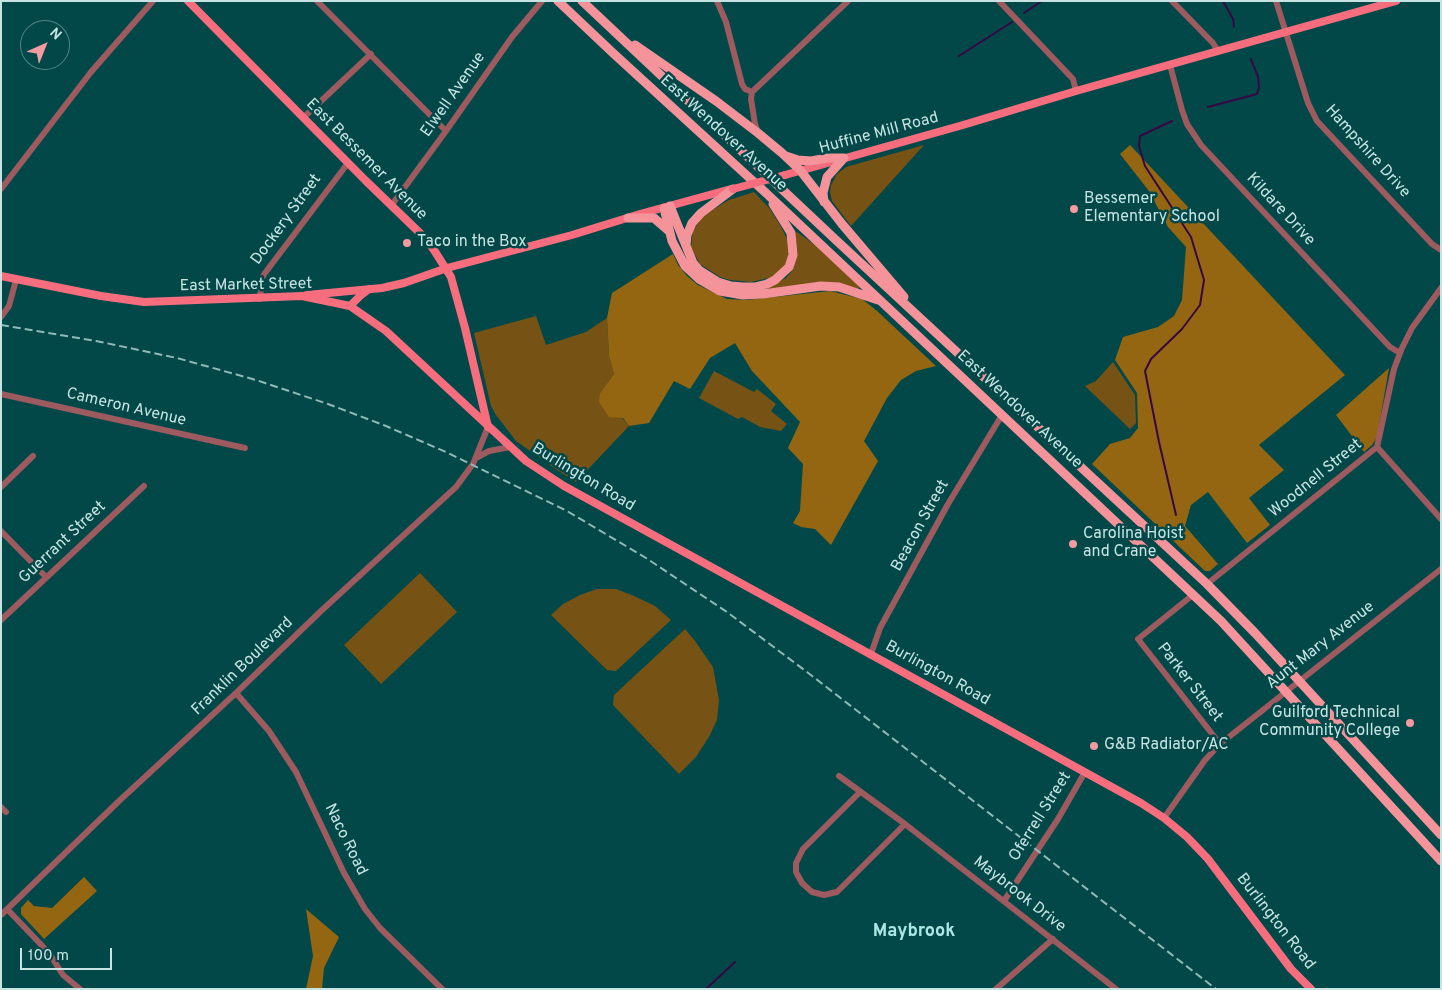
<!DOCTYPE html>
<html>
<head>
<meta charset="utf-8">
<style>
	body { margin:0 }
	#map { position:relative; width:1442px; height:990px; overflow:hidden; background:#024848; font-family:Overpass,sans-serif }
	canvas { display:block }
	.frame { position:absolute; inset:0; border:2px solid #c7e4e3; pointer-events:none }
	.north { position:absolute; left:20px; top:20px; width:50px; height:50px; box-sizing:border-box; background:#024848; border:1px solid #518686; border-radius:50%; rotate:44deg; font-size:14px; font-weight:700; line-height:20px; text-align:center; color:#c7e4e3 }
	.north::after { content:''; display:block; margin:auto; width:18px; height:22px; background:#f49aa1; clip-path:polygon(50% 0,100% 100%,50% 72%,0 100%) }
	.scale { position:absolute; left:20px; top:948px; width:92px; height:22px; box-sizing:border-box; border:2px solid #c7e4e3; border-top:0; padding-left:6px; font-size:15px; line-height:18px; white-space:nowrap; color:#c7e4e3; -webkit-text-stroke:4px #024848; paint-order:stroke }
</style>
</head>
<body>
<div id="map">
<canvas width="1442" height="990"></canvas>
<div class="frame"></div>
<div class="north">N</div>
<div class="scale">100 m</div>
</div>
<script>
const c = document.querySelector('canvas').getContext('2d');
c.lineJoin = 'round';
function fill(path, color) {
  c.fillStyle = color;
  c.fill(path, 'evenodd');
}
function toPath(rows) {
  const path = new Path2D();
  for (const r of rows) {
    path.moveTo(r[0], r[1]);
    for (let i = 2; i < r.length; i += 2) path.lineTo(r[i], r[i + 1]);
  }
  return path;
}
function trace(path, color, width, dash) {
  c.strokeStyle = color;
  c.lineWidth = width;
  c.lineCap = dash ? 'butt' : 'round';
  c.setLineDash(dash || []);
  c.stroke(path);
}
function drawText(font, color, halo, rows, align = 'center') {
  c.font = font + ' Overpass,sans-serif';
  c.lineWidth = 5;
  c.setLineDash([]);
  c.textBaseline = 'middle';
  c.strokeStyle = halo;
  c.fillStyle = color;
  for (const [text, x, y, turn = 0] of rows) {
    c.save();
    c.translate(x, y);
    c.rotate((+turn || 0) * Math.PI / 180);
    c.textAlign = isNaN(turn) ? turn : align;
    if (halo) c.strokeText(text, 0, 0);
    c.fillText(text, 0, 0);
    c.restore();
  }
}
fill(toPath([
	[924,145,851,226,832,201,830,192,831,185,837,174,846,167],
	[754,192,770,209,780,225,787,239,789,249,788,259,785,266,773,277,751,282,730,280,720,277,700,264,691,247,693,231,702,217,714,209,729,200],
	[797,232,819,248,860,287,858,289,838,283,768,289,767,287,786,278,792,271,795,263,797,253,795,234],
	[536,316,546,345,586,332,607,318,609,356,614,374,600,393,629,426,576,482,557,470,516,441,496,415,491,406,474,333],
	[1113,362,1135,395,1136,423,1130,429,1085,386,1096,381],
	[714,371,754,392,757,389,776,404,771,411,787,424,781,431,760,427,742,417,738,419,699,398],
	[420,573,457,612,381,684,344,645],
	[597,589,616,589,634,596,655,606,671,620,616,671,607,670,551,615,563,604,580,595],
	[685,629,695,641,713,667,719,700,717,720,710,735,696,757,679,774,613,705,614,695]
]), '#775215');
fill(toPath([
	[1130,145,1345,375,1259,445,1284,470,1249,498,1270,525,1247,543,1208,492,1191,505,1185,526,1218,564,1210,571,1205,571,1092,464,1110,444,1130,438,1138,428,1137,393,1115,360,1123,337,1158,327,1174,316,1182,300,1186,247,1168,227,1149,191,1120,154],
	[673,254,678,265,687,276,698,285,727,299,747,300,830,291,862,299,876,310,936,366,916,371,901,380,887,398,864,441,878,461,831,545,815,529,801,527,793,523,800,511,803,464,788,448,800,422,752,371,735,343,710,358,690,389,674,381,649,423,629,426,623,418,609,417,599,402,600,393,614,374,609,356,607,318,612,293],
	[1389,368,1377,437,1372,445,1364,452,1336,415],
	[84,877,97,891,44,939,21,914,21,908,28,900,34,906,52,908],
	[306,909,339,937,324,968,322,989,306,989,313,956]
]), '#956611');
trace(toPath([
	[1223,1,1233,19,1234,27],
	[1024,13,1042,1],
	[959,56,1012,22],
	[1208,107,1257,94,1259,87,1258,77,1251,59],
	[1172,121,1140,136,1139,146,1145,166,1191,237,1204,280,1200,305,1182,329,1151,359,1145,371,1159,442,1176,515],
	[706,989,735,962]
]), '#350845', 2);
trace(toPath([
	[317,1,446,131],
	[717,1,726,22,742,84,745,89,752,92,751,99,755,124,758,133],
	[999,1,1073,79,1076,91],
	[1172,1,1213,43,1218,51],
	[1276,1,1308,103,1317,121,1432,244,1441,250],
	[1170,65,1182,110,1187,124,1201,145,1390,347,1400,353],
	[752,92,848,1],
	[303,118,371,54],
	[1,189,91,72,153,1],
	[391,206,446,131,512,37,542,1],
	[260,299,262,278,265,273,348,163],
	[1,317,9,306,16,280],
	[1,394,245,448],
	[1377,447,1441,519],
	[476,458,489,451,510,447],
	[1,487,33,456],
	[1,531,46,577],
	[1207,584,1377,447,1394,369,1402,348,1412,328,1441,288],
	[1194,594,1138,639,1220,744],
	[1,620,144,486],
	[871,654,880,628,948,504,1002,415],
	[236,693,269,731,296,772,344,873,365,909,380,928,442,989],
	[839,776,905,824,1116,989],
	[860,792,803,849,796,863,796,872,802,883,812,892,824,895,837,892,905,824],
	[1,807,6,812],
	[1164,818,1205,760,1220,744,1441,569],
	[1004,901,1058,819,1085,772],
	[8,910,49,953,63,975,80,989],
	[1,915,119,801,236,693,321,611,456,487,473,464,488,427],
	[996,989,1053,939]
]), '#9d5a5f', 6);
trace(toPath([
	[188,1,365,180,424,237,434,250,451,277,465,328,488,427],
	[785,175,963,125,1076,91,1396,1],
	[1,276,101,296,144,302,302,296,350,306,386,331,526,461,564,486,1141,803,1164,818,1187,837,1208,859,1291,969,1311,989],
	[307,295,382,288,404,283,447,268,572,235,640,214,731,189],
	[350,306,361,295,369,289]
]), '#f66e7e', 8);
trace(toPath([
	[558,1,613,53,766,193,1221,621,1441,861],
	[582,1,837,241,1207,584,1255,633,1441,835],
	[635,45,716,101,758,133,782,153,800,170,842,224,904,297],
	[786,156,798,160,811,161,828,158,844,158],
	[824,202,823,193,827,177,844,158],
	[670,206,693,263,699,270,718,282,731,286,743,287,755,287,767,284,775,280,789,267,793,255,791,233,773,204],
	[664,208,672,241,685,266,699,279,720,291,743,295,763,294,821,286,839,287,878,300],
	[628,218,654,218,669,231],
	[686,245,687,235,692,223,701,213,733,189]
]), '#f5939b', 9);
trace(toPath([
	[1,325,96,341,177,358,256,380,328,404,386,426,446,452,567,511,646,558,727,612,807,672,1216,989]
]), '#91b9b8', 2, [8, 4]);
trace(toPath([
	[733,189,785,175]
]), '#f66e7e', 8);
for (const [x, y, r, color] of [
	[1074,209,5,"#f49aa1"],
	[407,243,5,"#f49aa1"],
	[1073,544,5,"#f49aa1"],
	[1410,723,5,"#f49aa1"],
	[1094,746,5,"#f49aa1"]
]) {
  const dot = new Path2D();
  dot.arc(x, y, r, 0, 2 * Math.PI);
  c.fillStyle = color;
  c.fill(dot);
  trace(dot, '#024848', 2);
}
drawText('16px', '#c7e4e3', '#024848', [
	["Elwell Avenue",454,95,-55],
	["East Wendover Avenue",723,134,42],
	["Huffine Mill Road",879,134,-15],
	["Hampshire Drive",1367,152,48],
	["East Bessemer Avenue",366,160,45],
	["Kildare Drive",1280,210,47],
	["Dockery Street",287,220,-54],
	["East Market Street",246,286,-1],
	["Cameron Avenue",126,408,13],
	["East Wendover Avenue",1019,410,43],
	["Burlington Road",583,478,31],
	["Woodnell Street",1316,479,-39],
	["Beacon Street",921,526,-61],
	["Guerrant Street",63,543,-43],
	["Aunt Mary Avenue",1321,646,-38],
	["Franklin Boulevard",243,667,-44],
	["Burlington Road",937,674,29],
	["Parker Street",1189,683,52],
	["Oferrell Street",1041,817,-58],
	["Naco Road",345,840,64],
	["Maybrook Drive",1019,895,38],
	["Burlington Road",1275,922,52]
]);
drawText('16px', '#c7e4e3', '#024848', [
	["Bessemer",1084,200],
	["Elementary School",1084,218],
	["Taco in the Box",417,243],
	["Carolina Hoist",1083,535],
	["and Crane",1083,553],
	["Guilford Technical",1400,714,"right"],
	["Community College",1400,732,"right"],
	["G&B Radiator/AC",1104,746]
], 'left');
drawText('bold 18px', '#aae7e6', '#024848', [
	["Maybrook",914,932]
]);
</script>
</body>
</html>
